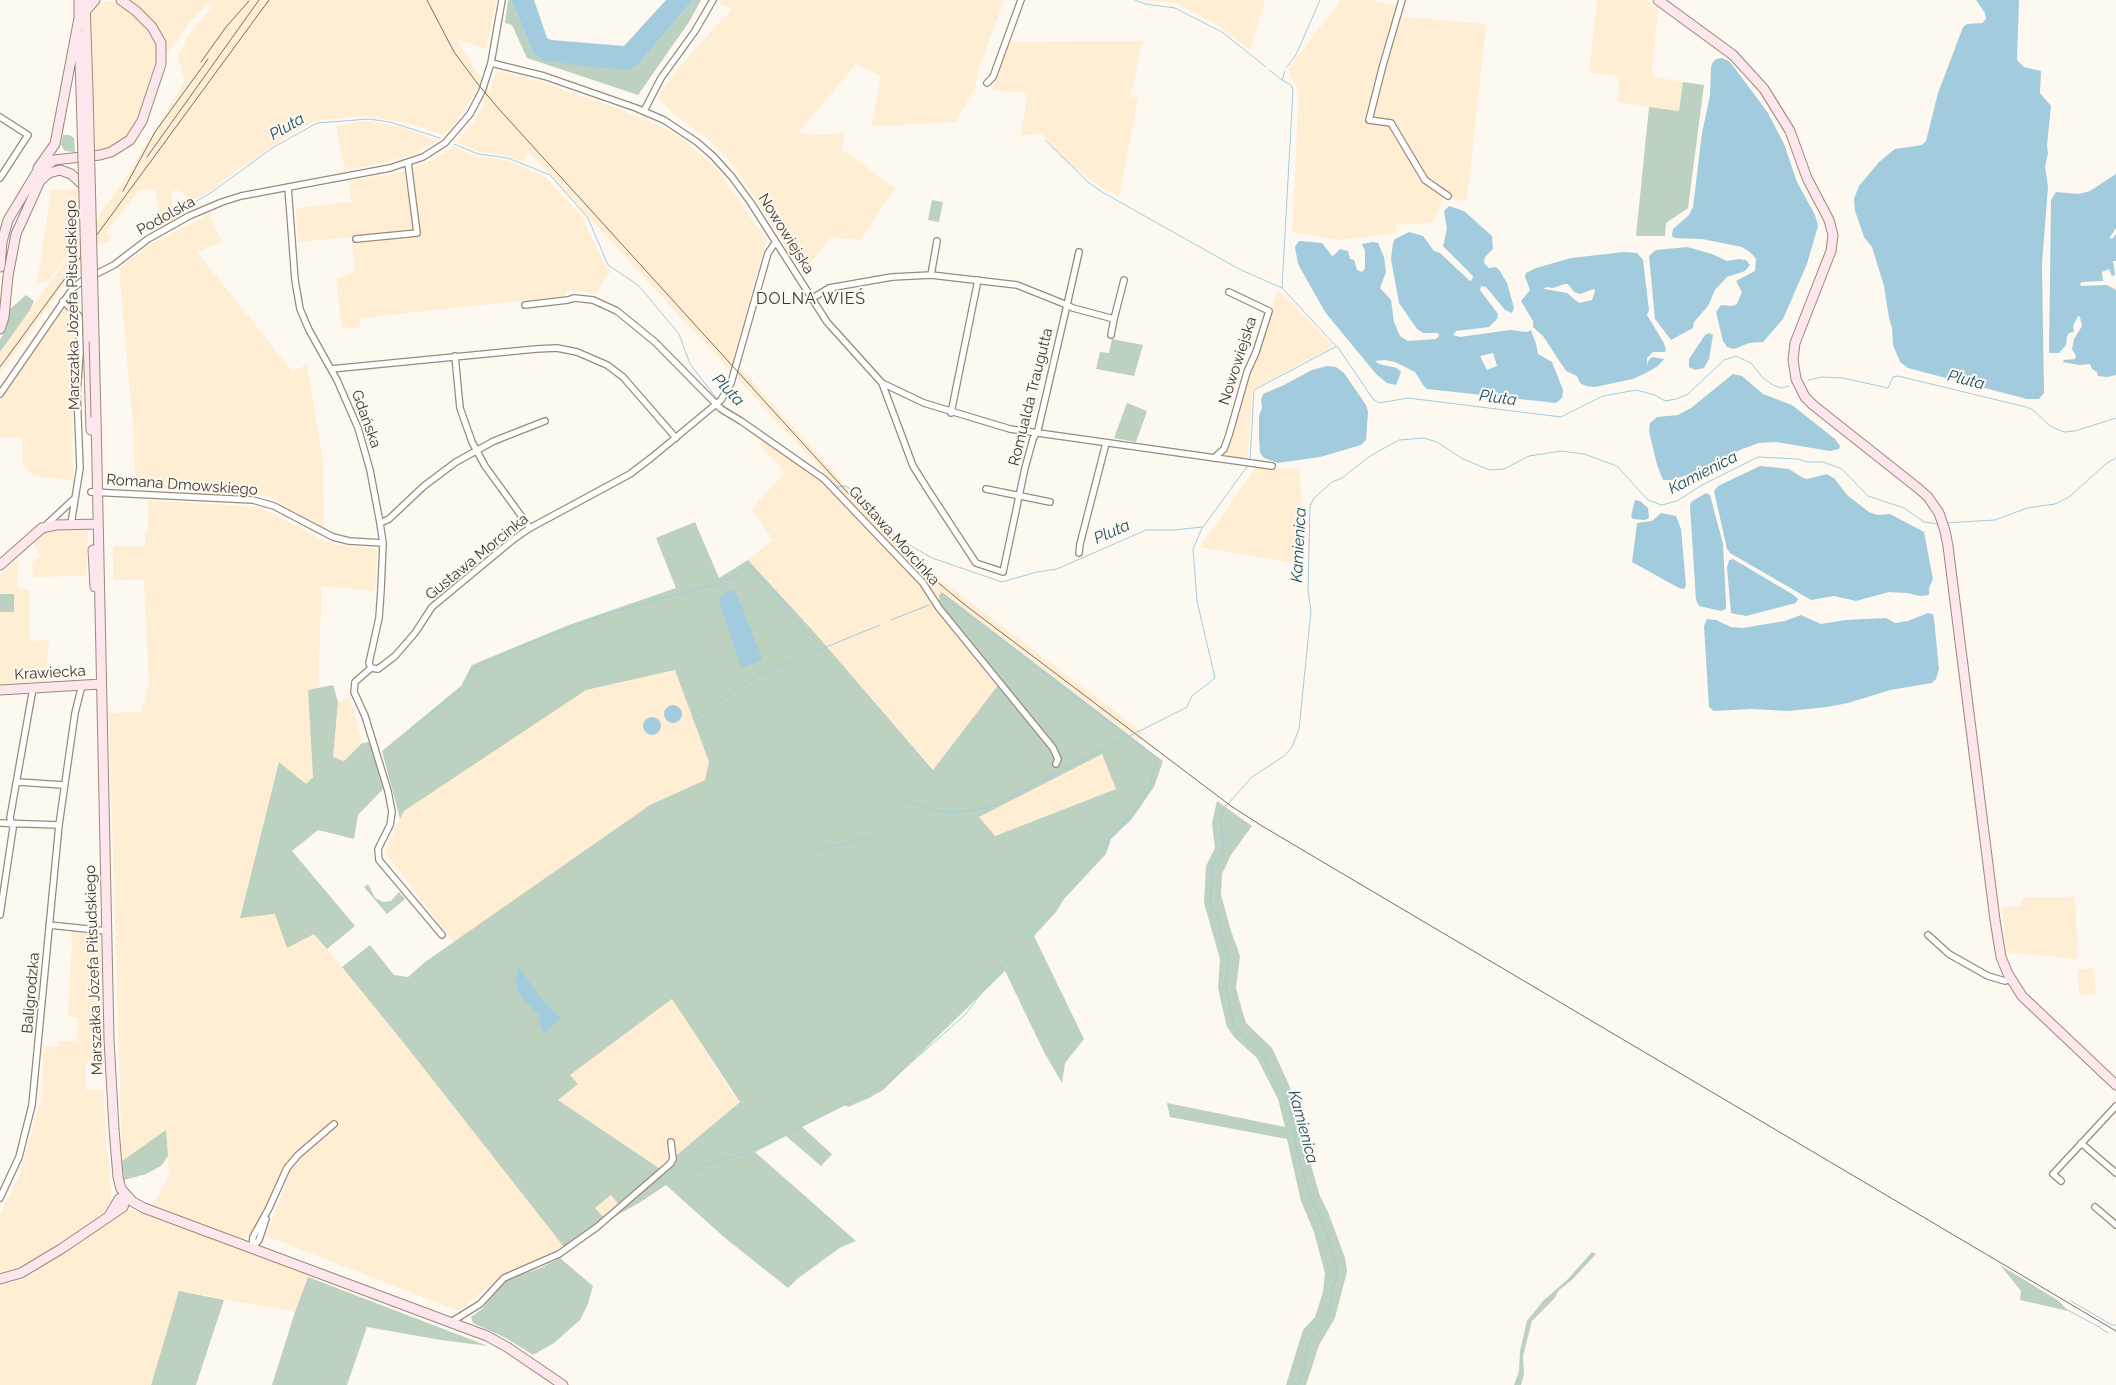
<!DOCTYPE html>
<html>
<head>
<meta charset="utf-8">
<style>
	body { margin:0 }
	canvas { display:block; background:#fdf8f0 }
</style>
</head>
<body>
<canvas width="2116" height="1385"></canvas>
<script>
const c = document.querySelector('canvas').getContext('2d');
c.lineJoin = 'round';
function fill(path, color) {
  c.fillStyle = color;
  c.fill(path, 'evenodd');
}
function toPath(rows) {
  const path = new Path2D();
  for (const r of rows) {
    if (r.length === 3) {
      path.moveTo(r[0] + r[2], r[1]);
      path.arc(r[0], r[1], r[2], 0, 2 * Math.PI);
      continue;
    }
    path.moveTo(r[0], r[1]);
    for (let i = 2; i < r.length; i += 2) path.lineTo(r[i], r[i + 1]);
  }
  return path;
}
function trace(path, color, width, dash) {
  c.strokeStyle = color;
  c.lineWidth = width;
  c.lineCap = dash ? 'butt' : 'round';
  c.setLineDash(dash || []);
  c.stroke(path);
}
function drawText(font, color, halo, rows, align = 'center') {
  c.font = font + ' Raleway,sans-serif';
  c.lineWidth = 4;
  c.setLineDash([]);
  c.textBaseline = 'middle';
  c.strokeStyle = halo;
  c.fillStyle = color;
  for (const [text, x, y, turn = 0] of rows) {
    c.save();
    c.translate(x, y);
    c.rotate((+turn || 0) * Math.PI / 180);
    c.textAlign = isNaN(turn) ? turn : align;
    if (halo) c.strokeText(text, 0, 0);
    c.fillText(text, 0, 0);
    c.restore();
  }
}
fill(toPath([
	[129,0,496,0,486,49,456,39,490,92,494,76,500,71,545,83,624,111,666,129,688,143,719,171,766,240,733,360,892,537,938,578,1145,734,1139,742,942,592,940,605,1002,680,934,770,815,633,748,560,773,540,752,509,785,472,759,445,763,440,842,492,529,152,522,161,503,155,478,152,457,142,471,126,485,103,477,90,452,128,442,135,408,123,365,116,314,121,283,139,240,168,215,188,193,201,178,190,172,191,173,220,161,226,155,190,140,189,106,233,111,237,107,242,99,244,95,242,0,374,0,351,121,185,185,81,178,57,188,36,212,7,210,3,192,20,165,56,157,27],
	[722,0,1004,0,978,71,975,88,955,122,872,126,881,76,856,64,799,132,812,135,845,133,842,149,895,188,861,240,830,237,808,267,799,261,796,263,736,168,708,139,676,116,659,100,660,93,686,59,732,9,720,3],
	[1143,0,1265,0,1250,50,1215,24,1176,3],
	[1341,0,1373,0,1405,8,1403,17,1486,24,1467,200,1458,200,1446,192,1432,223,1396,225,1396,233,1339,240,1292,232,1299,93,1288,69],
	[1597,0,1648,0,1658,9,1652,70,1654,77,1683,82,1679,111,1618,102,1620,76,1589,72],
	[107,1,119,3,144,26,155,42,157,56,136,122,130,132,121,141,109,148,96,151,91,17,98,5],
	[1143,41,1130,96,1138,98,1119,197,1090,180,1062,158,1042,134,1020,135,1028,93,992,90,1008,42],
	[366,121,402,127,438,141,407,157,345,171,336,126],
	[454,147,476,156,506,160,546,177,583,218,606,268,611,271,596,293,569,290,565,296,360,318,360,327,342,329,336,279,355,272,352,237,298,242,296,208,351,202,349,181,406,171,433,159],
	[79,189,79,218,77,218,76,244,50,278,37,284,51,190],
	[209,214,222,242,197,252,292,371,307,365,323,460,324,529,269,496,144,486,135,482,133,425,119,269,146,247],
	[1278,290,1334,346,1253,389,1247,460,1224,457],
	[65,307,77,318,78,352,72,387,73,481,33,475,23,464,22,438,0,437,0,403,6,391],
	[1257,466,1300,469,1303,564,1200,547],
	[148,500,259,507,325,541,339,545,377,549,375,591,322,586,318,689,308,690,313,777,306,784,279,763,240,917,275,914,314,933,411,1052,564,1247,501,1276,459,1311,266,1236,290,1173,285,1167,255,1228,250,1236,243,1239,152,1205,169,1177,166,1131,122,1161,109,713,141,712,149,684,144,580,113,580,113,546,145,547,145,531,148,531],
	[65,529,85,529,88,532,86,576,33,577,32,563,40,556,34,542,43,534,53,530],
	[18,559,17,588,29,590,30,641,49,640,44,681,3,684,0,687,0,575],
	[676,670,709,762,705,780,650,805,454,943,385,852,404,811,586,690],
	[350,698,362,743,344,761,333,757,338,702],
	[1102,754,1116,789,994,836,978,816],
	[2024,897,2075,897,2078,959,2006,952,2002,907,2021,906],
	[73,924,100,927,103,1062,86,1063,86,1090,104,1090,106,1149,109,1159,111,1199,102,1215,29,1263,0,1273,0,1215,18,1179,33,1128,42,1095,44,1047,58,1047,58,1041,77,1041,78,1017,68,1017],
	[2093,968,2096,994,2080,995,2077,970],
	[673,999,731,1091,740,1102,660,1169,558,1100,578,1084,570,1075],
	[611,1195,619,1205,604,1219,595,1209],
	[131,1209,309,1273,295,1312,180,1291,151,1385,0,1385,0,1285,9,1284,31,1275,100,1228]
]), '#ffeed4');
fill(toPath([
	[508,0,511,0,534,55,629,70,638,65,693,0,701,0,689,22,638,95,527,58,512,25,505,23],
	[1683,82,1704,85,1688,208,1666,223,1665,236,1636,236,1649,107,1679,111],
	[63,135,69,135,74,138,75,152,65,151,61,145],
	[932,200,943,202,939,222,928,220],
	[26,295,34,301,30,310,0,352,0,340,6,329,10,309],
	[1112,339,1143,345,1134,376,1096,369,1100,352,1109,353],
	[1127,403,1147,411,1136,442,1114,438],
	[695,522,719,578,748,560,815,633,933,770,1002,680,940,605,939,595,942,592,1163,761,1154,787,1131,820,1111,839,1106,854,1064,899,1056,912,1034,936,1084,1039,1065,1063,1062,1083,1044,1052,1005,971,883,1090,869,1098,848,1107,845,1105,802,1127,832,1154,821,1166,786,1136,755,1152,856,1241,841,1247,797,1279,788,1288,725,1238,666,1185,639,1203,612,1218,603,1219,564,1247,411,1052,342,967,370,945,394,975,408,977,425,962,650,805,705,780,709,762,675,670,586,690,404,811,400,819,382,751,461,686,472,665,566,626,676,588,656,538],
	[1102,754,1116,789,995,836,979,817],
	[672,999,740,1102,660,1169,558,1100,578,1084,570,1075],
	[611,1195,619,1205,604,1218,595,1208],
	[0,594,14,594,14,612,0,612],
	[333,685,338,702,333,757,344,761,362,743,370,742,383,789,358,815,354,839,318,830,292,851,355,926,327,949,314,934,287,948,275,914,240,918,279,762,306,784,313,777,308,690],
	[1217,801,1252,826,1231,855,1222,874,1221,895,1231,931,1240,956,1236,988,1242,1010,1246,1023,1272,1048,1289,1085,1298,1109,1306,1148,1320,1196,1328,1212,1345,1258,1347,1271,1335,1318,1319,1345,1306,1385,1286,1385,1303,1330,1315,1317,1323,1292,1325,1273,1314,1232,1301,1201,1287,1139,1170,1117,1167,1103,1285,1127,1278,1099,1257,1058,1235,1038,1227,1027,1218,988,1220,959,1204,903,1206,866,1215,848,1212,823],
	[368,884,375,898,383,902,391,901,399,892,405,899,387,914,364,887],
	[166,1130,168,1156,161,1166,146,1174,124,1180,122,1161],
	[1592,1252,1596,1254,1572,1280,1559,1290,1554,1299,1532,1321,1523,1356,1524,1374,1521,1385,1514,1385,1519,1371,1520,1351,1527,1321,1543,1301,1567,1280],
	[560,1258,593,1286,588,1304,580,1320,554,1343,533,1355,506,1338,473,1323,471,1317,482,1309,506,1280,540,1268],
	[2000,1265,2059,1301,2068,1311,2020,1300,2021,1291],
	[308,1277,488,1346,441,1340,367,1327,347,1385,272,1385,295,1312],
	[179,1291,224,1300,196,1385,151,1385]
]), '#bcd1bf');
fill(toPath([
	[511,0,534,0,547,38,551,40,624,46,666,0,693,0,638,65,629,70,581,66,544,60,534,55],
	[1976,0,2019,0,2017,60,2024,67,2041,71,2040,93,2051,106,2047,145,2048,154,2045,166,2048,187,2042,264,2044,393,2039,399,2027,399,1919,371,1908,368,1900,362,1893,345,1892,328,1889,318,1884,286,1872,247,1864,237,1855,211,1854,199,1859,186,1879,162,1895,149,1922,145,1926,141,1938,93,1963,27,1967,24,1982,23,1986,19,1985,13],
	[1722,58,1729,61,1734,67,1768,113,1784,144,1797,182,1815,215,1818,226,1807,264,1783,319,1763,342,1749,343,1734,349,1727,347,1723,341,1716,312,1721,305,1732,306,1737,304,1742,292,1736,281,1755,271,1756,259,1750,252,1742,247,1702,239,1675,238,1672,236,1673,229,1689,215,1693,207,1702,133,1710,96,1711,67,1713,62,1716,59],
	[2116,174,2116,228,2110,237,2110,239,2113,238,2116,234,2116,261,2113,261,2115,275,2112,276,2109,269,2102,272,2103,281,2082,282,2080,284,2081,286,2107,285,2116,290,2116,375,2107,377,2098,376,2097,372,2092,369,2090,364,2079,365,2063,362,2064,360,2075,359,2076,356,2072,349,2074,339,2082,326,2080,317,2078,316,2073,326,2074,332,2069,333,2067,337,2066,345,2059,353,2049,353,2051,200,2056,192,2079,194,2090,191],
	[1449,206,1464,211,1492,236,1493,249,1485,257,1484,263,1489,268,1496,267,1500,271,1507,283,1514,308,1512,313,1505,310,1486,287,1481,286,1480,290,1498,314,1497,319,1489,327,1456,331,1453,335,1460,337,1510,330,1527,332,1531,330,1536,344,1538,354,1552,362,1563,390,1562,398,1556,403,1427,389,1423,385,1415,372,1395,362,1385,360,1375,361,1379,364,1397,368,1401,372,1396,385,1387,383,1376,374,1325,312,1298,264,1295,247,1298,242,1300,241,1322,243,1332,256,1334,255,1340,249,1348,251,1350,259,1354,260,1357,270,1362,272,1365,268,1365,251,1362,244,1373,242,1378,243,1384,257,1386,272,1380,288,1391,300,1394,322,1400,336,1408,341,1436,339,1439,336,1438,333,1423,333,1417,329,1399,303,1391,259,1393,243,1395,239,1409,232,1423,236,1434,251,1440,253,1470,281,1472,280,1473,276,1443,246,1447,229,1444,211],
	[1493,353,1497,366,1487,370,1480,356],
	[1687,247,1712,254,1727,261,1739,259,1746,260,1750,265,1745,271,1727,277,1715,290,1708,306,1694,322,1693,328,1671,340,1655,319,1649,256,1656,250],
	[1624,252,1637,253,1643,260,1649,310,1647,315,1664,343,1666,351,1664,352,1653,352,1647,358,1647,366,1648,361,1652,357,1664,359,1658,366,1646,373,1633,379,1595,387,1586,386,1580,383,1577,376,1566,371,1543,336,1533,327,1533,321,1521,301,1530,290,1525,277,1526,273,1536,268,1571,258],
	[1565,284,1568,284,1574,292,1580,294,1594,289,1595,291,1592,300,1579,303,1567,293,1544,289,1546,287,1553,288],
	[1709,333,1713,335,1709,359,1704,368,1695,370,1689,367,1689,359,1705,335],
	[1327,366,1336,367,1344,373,1366,405,1368,412,1366,440,1361,445,1320,457,1278,463,1264,458,1260,453,1259,439,1259,416,1262,408,1261,400,1263,394,1284,385,1312,370],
	[1733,374,1742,376,1763,394,1792,405,1835,439,1840,446,1839,449,1830,451,1776,442,1759,443,1742,449,1700,471,1672,480,1663,480,1657,465,1649,431,1650,423,1657,417,1678,415,1691,408],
	[1760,466,1789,469,1803,478,1807,479,1827,474,1835,479,1847,495,1869,512,1877,515,1890,514,1924,532,1933,579,1929,588,1929,595,1920,596,1907,593,1889,592,1856,601,1834,596,1811,600,1730,553,1727,549,1714,491,1718,486],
	[1706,493,1710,495,1723,544,1726,603,1726,609,1721,611,1699,606,1696,600,1690,506,1691,502],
	[1635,500,1640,501,1648,508,1649,518,1645,520,1633,519,1631,516],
	[1661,513,1676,516,1681,529,1686,585,1684,589,1679,588,1632,562,1637,523,1652,521],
	[1733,559,1792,594,1798,599,1796,603,1746,616,1731,613,1727,568,1729,560],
	[731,589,736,593,739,600,762,658,759,662,744,667,740,664,719,601,721,596],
	[1928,613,1933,614,1934,619,1939,669,1936,679,1932,683,1890,690,1848,703,1827,707,1788,711,1751,709,1714,711,1709,707,1704,626,1707,619,1716,620,1731,627,1742,628,1785,621,1801,615,1821,624,1845,620,1886,618,1895,623,1908,621],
	[673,714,9],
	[652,726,9],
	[518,965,538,995,561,1018,544,1033,541,1028,539,1015,524,1000,518,992,515,983]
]), '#a2ccdd');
trace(toPath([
	[1135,0,1145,4,1175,8,1222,32,1266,67],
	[1287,67,1296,55,1320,0],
	[1269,70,1282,80],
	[1285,71,1282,80,1291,85,1293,90,1282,288,1336,346],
	[1045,140,1088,182,1102,192,1239,269,1282,288],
	[454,144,478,154,508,158,550,175,588,218,608,265,638,285,679,334,690,364,717,399],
	[190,205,212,192,272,148,317,123,369,119,390,122,440,138],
	[1808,380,1822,377,1843,378,1888,388,1893,377,1898,376,2026,407,2033,410,2050,426,2064,432,2075,431,2116,418],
	[721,404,740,417],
	[752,425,825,476,838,487,845,486,851,489,888,530,903,541,932,558,1002,582,1037,572,1057,569,1146,530,1173,530,1203,527,1249,464],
	[1250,460,1254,390,1337,346,1373,399,1379,403,1408,398,1561,417,1603,396,1636,390,1655,395,1665,401,1676,399,1688,394,1724,360,1736,356,1751,363,1763,378,1773,385,1781,388,1789,386],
	[1945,523,1995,520,2027,508,2055,504,2069,497,2107,463,2116,458],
	[720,582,738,574,745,567,749,566,779,597,794,619,821,646],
	[891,620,929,605],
	[693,719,760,674,880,625],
	[410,730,457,693,466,684,470,672,476,667,519,647,608,613,717,584],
	[816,850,868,838,875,834,905,802,909,801,929,809,949,813,988,808,1187,707,1192,696,1215,678,1197,601,1193,549,1202,528],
	[685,1176,709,1164,746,1153,867,1094,892,1079,913,1061,965,1015,1020,942,1040,924,1051,911,1068,886,1106,848,1110,837,1130,817,1144,797,1152,783,1151,777,1156,760,1155,757,948,600,944,599,938,601],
	[2071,1301,2112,1325,2116,1325],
	[2062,1307,2099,1327,2100,1326],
	[2100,1328,2108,1333],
	[1297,1385,1304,1368,1308,1342,1329,1315,1332,1289,1337,1277,1337,1264,1321,1218,1310,1198,1296,1146,1293,1121,1282,1090,1273,1078,1260,1049,1241,1034,1233,1023,1225,981,1230,957,1221,939,1219,917,1213,909,1210,899,1213,864,1221,856,1223,850,1221,818,1226,806,1252,777,1284,756,1292,747,1299,729,1311,611,1308,592,1310,506,1314,498,1332,482,1342,478,1370,456,1399,440,1424,438,1437,442,1463,459,1490,470,1504,469,1529,456,1561,451,1584,454,1617,466,1648,500,1662,505,1677,501,1702,485,1758,457,1798,459,1807,462,1823,462,1842,469,1868,496,1904,508,1924,522,1939,524]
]), '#a2ccdd', 1);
const street = toPath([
	[1402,0,1383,65,1369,120,1391,123,1425,180,1448,196],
	[491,63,544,76,636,108,664,120,697,142,713,156,732,177,751,203,827,322,882,383,924,403,1010,429,1272,466],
	[987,83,993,77,1021,0],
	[644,111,661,78,695,31,713,0],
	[0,117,28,135,0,178],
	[288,187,295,280,300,309,309,330,337,380,358,428,370,470,380,523,383,543,381,590,379,618,369,663,371,668],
	[356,239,417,233,408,163],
	[1079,252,1067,305,1073,308,1114,319,1124,280],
	[931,275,937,241],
	[811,299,829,288,892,277,931,275,1017,285,1067,305,1038,430,1033,439,1025,468,1003,572,976,563,930,493,913,466,882,383],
	[63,301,79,316,80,352,77,394,80,468,71,524],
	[525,305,568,300,574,298,593,300,617,311,655,342,721,409,741,421,824,479,923,583,939,608,1053,748,1058,759,1056,764],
	[1111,335,1114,319],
	[455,356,460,408,472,442,485,466,530,528],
	[331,369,536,349,557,348,577,352,607,365,623,377,676,438],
	[0,394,73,288,82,281,114,265,148,239,189,216,222,202,241,196,390,168,423,157,445,143,470,114,482,91,491,63,502,0],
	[951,413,978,280],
	[1214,458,1224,449,1229,435,1247,372,1256,352,1269,311,1229,292],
	[986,489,1050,502],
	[91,492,253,500,274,506,333,537,349,541,383,543],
	[380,523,389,519,424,486,456,462,494,441,545,421],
	[44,527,75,498],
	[1079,553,1080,544,1106,443],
	[18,782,63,785],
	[0,823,59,825],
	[0,915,13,828,10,818,33,688],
	[49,925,107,931],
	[442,935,379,860,378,849,390,825,392,812,388,791,365,716,354,692,355,682,371,668,378,669,395,656,415,633,432,607,514,539,530,528,630,474,651,458,721,400,731,383,768,253,775,243],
	[1928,935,1949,954,1988,976,2005,981,2010,979],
	[2081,1143,2116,1173],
	[2061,1181,2053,1174,2116,1106],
	[0,1198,19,1157,32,1105,59,825,75,713,82,685],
	[2095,1207,2116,1225],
	[252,1248,253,1237,269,1208,287,1168,298,1155,334,1124],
	[252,1248,259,1240,266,1219],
	[451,1322,480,1304,504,1278,559,1254,597,1227,670,1164,673,1159,671,1142]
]);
const secondary = toPath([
	[85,0,88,90],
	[1658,0,1733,55,1764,89,1790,131,1807,178,1829,220,1833,235,1831,251,1795,343,1793,360,1796,379,1805,397,1813,405,1919,489,1928,497,1939,513,1945,531,1948,546,1995,920,2001,957,2008,974,2022,996,2116,1085],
	[86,11,95,0],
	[79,22,79,0],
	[79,35,81,90],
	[38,168,55,144,79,18],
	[0,267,2,242,8,220,37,172,54,160,100,155,111,152,130,140,142,121,161,64,161,43,152,27,136,11,121,0],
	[0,329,4,317,8,276,16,234,40,181,49,173,60,170,71,174,84,186],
	[88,337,91,430],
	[96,417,109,1039,114,1129,118,1177,121,1189,133,1202,144,1208,487,1336,507,1347,563,1385],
	[93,550,95,587],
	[0,565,42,528,56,525,98,524],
	[0,690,101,684],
	[109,1216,119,1199,127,1196],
	[0,1279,21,1273,61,1249,123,1207,127,1196]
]);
trace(street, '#978c7a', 8);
trace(secondary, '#978c7a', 11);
trace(street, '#fff', 5.5);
trace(secondary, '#fde6ec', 9);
trace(toPath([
	[427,0,454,52,477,83,498,108,878,526,917,565,965,605,1231,806,1262,826,2116,1331],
	[201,62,226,27,249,1],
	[147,157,259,0],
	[123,191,155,132,208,59],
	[0,367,269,0]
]), '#757069', 1);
const secondaryBridge = toPath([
	[81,90,88,337],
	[88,90,96,417]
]);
trace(secondaryBridge, '#978c7a', 11, []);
trace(secondaryBridge, '#fde6ec', 9);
drawText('15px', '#3d3831', '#fdf8f0', [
	["Podolska",166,216,-29],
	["Nowowiejska",786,234,58],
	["Marszałka Józefa Piłsudskiego",73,305,-91],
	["Nowowiejska",1238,361,-72],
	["Romualda Traugutta",1031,397,-76],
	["Gdańska",366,419,70],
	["Romana Dmowskiego",182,485,4],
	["Gustawa Morcinka",894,536,48],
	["Gustawa Morcinka",477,557,-39],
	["Krawiecka",50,673,-3],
	["Marszałka Józefa Piłsudskiego",94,970,-92],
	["Baligrodzka",31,993,-85]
]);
drawText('italic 16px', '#1a5163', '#fdf8f0', [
	["Pluta",287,127,-30],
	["Pluta",1966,380,14],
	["Pluta",728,390,46],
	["Pluta",1498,398,7],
	["Kamienica",1703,473,-27],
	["Pluta",1112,532,-24],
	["Kamienica",1299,545,-87],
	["Kamienica",1303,1127,75]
]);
c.letterSpacing = '1px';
drawText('16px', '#3d3831', '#fdf8f0', [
	["DOLNA WIEŚ",811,299]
]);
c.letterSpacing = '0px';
</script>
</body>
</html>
